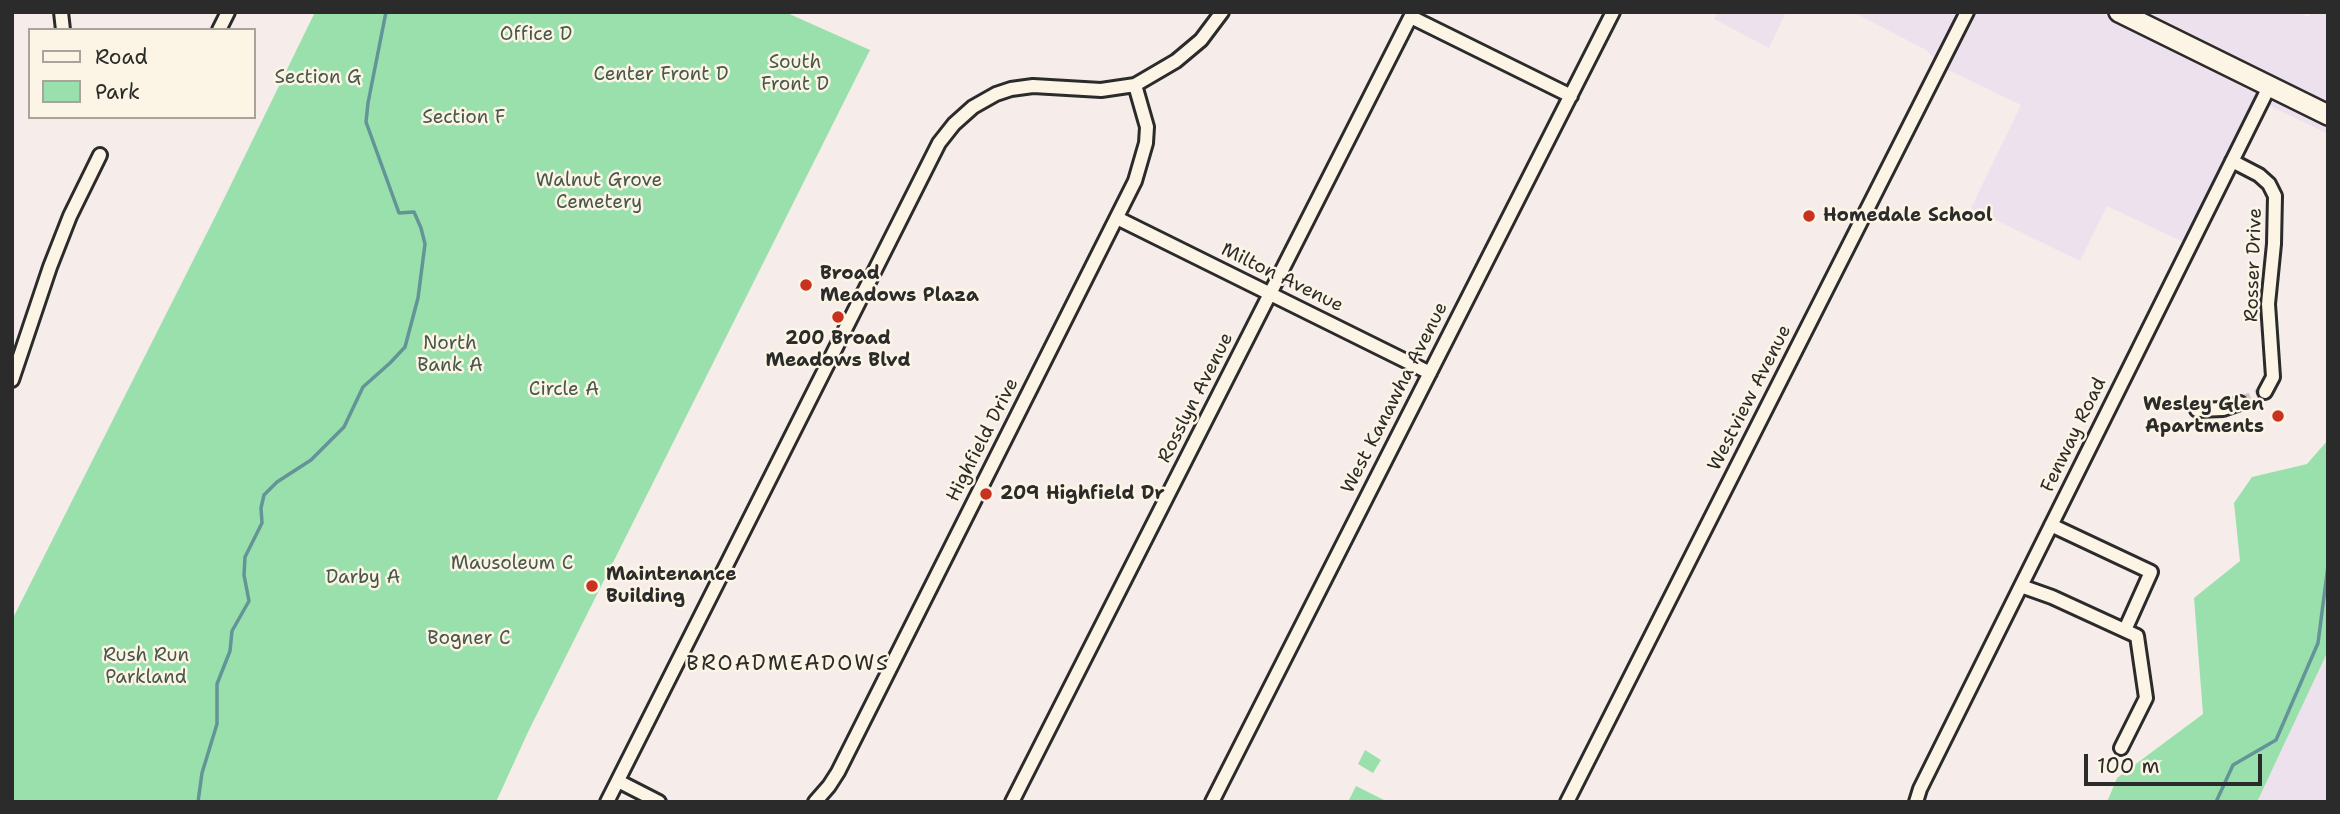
<!DOCTYPE html>
<html>
<head>
<meta charset="utf-8">
<style>
	body { margin:0 }
	#map { position:relative; width:2340px; height:814px; overflow:hidden; background:#f6ece9; font-family:"Shantell Sans",sans-serif }
	canvas { display:block }
	.frame { position:absolute; inset:0; border:14px solid #2b2b2b; pointer-events:none }
	.legend { position:absolute; left:28px; top:28px; width:228px; height:91px; box-sizing:border-box; background:#fcf5e5; border:2px solid #a8a49b; margin:0; padding:9px 12px; list-style:none; font-size:21px; color:#2b2b2b }
	.legend li { display:flex; align-items:center; gap:14px; height:35px }
	.legend b { width:35px; border:2px solid #a8a49b }
	.scale { position:absolute; left:2084px; top:754px; width:178px; height:32px; box-sizing:border-box; border:4px solid #2b2b2b; border-top:0; padding-left:9px; font-size:21px; line-height:24px; white-space:nowrap; color:#2b2b2b; -webkit-text-stroke:5px #fcf5e5; paint-order:stroke }
</style>
</head>
<body>
<div id="map">
<canvas width="2340" height="814"></canvas>
<div class="frame"></div>
<ul class="legend">
<li><b style="height:9px;background:#fcf5e5"></b>Road</li>
<li><b style="height:19px;background:#9ae0ac"></b>Park</li>
</ul>
<div class="scale">100 m</div>
</div>
<script>
const c = document.querySelector('canvas').getContext('2d');
c.lineJoin = 'round';
function fill(path, color) {
  c.fillStyle = color;
  c.fill(path, 'evenodd');
}
function toPath(rows) {
  const path = new Path2D();
  for (const r of rows) {
    path.moveTo(r[0], r[1]);
    for (let i = 2; i < r.length; i += 2) path.lineTo(r[i], r[i + 1]);
  }
  return path;
}
function trace(path, color, width, dash) {
  c.strokeStyle = color;
  c.lineWidth = width;
  c.lineCap = dash ? 'butt' : 'round';
  c.setLineDash(dash || []);
  c.stroke(path);
}
function drawText(font, color, halo, rows, align = 'center') {
  c.font = font + ' "Shantell Sans",sans-serif';
  c.lineWidth = 5;
  c.setLineDash([]);
  c.textBaseline = 'middle';
  c.strokeStyle = halo;
  c.fillStyle = color;
  for (const [text, x, y, turn = 0] of rows) {
    c.save();
    c.translate(x, y);
    c.rotate((+turn || 0) * Math.PI / 180);
    c.textAlign = isNaN(turn) ? turn : align;
    if (halo) c.strokeText(text, 0, 0);
    c.fillText(text, 0, 0);
    c.restore();
  }
}
fill(toPath([
	[1718,12,1786,12,1769,48,1714,19],
	[1853,12,2297,12,2308,17,2311,12,2328,12,2328,134,2262,102,2194,247,2107,206,2080,261,1971,208,2021,105,1942,67,1926,50],
	[2328,651,2328,802,2257,802]
]), '#eee1ee');
fill(toPath([
	[315,12,785,12,870,50,528,732,496,802,12,802,12,620,218,211],
	[2328,440,2328,651,2257,802,2107,802,2117,778,2203,714,2194,598,2240,561,2234,503,2252,477,2307,464],
	[1365,750,1381,760,1373,773,1358,764],
	[1356,786,1388,802,1348,802]
]), '#9ae0ac');
trace(toPath([
	[198,802,202,773,217,724,217,684,230,651,232,631,249,601,244,575,245,557,262,523,261,508,264,495,277,482,311,460,344,427,363,387,390,363,405,347,418,298,425,244,421,228,414,212,399,213,366,122,368,103,386,12],
	[2216,802,2233,765,2276,740,2318,643,2328,566]
]), '#639498', 3.5);
trace(toPath([
	[2240,403,2265,392]
]), '#cdc5c3', 12, [12, 6]);
const street = toPath([
	[61,12,63,30],
	[1411,17,1571,96],
	[219,30,228,12],
	[2232,161,2259,175,2269,184,2275,196,2274,244,2268,304,2273,377,2265,392],
	[1117,218,1430,373],
	[12,380,50,267,70,216,100,155],
	[2197,410,2223,409,2240,403],
	[2051,525,2151,572,2125,630],
	[2021,586,2052,597,2137,636,2146,698,2121,748],
	[618,781,659,802],
	[607,802,939,143,954,124,973,107,996,94,1011,89,1033,86,1101,90,1135,85,1176,61,1201,40,1222,12],
	[815,802,829,786,838,772,1135,181,1146,143,1147,127,1135,85],
	[1012,802,1413,12],
	[1212,802,1613,12],
	[1567,802,1967,12],
	[1916,802,1920,789,2269,87]
]);
const primary = toPath([
	[2119,12,2328,115]
]);
trace(street, '#2b2b2b', 18);
trace(primary, '#2b2b2b', 24);
trace(street, '#fcf5e5', 12);
trace(primary, '#fcf5e5', 19);
for (const [x, y, r, color] of [
	[1809,216,7,"#c8321e"],
	[806,285,7,"#c8321e"],
	[838,317,7,"#c8321e"],
	[2278,416,7,"#c8321e"],
	[986,494,7,"#c8321e"],
	[592,586,7,"#c8321e"]
]) {
  const dot = new Path2D();
  dot.arc(x, y, r, 0, 2 * Math.PI);
  c.fillStyle = color;
  c.fill(dot);
  trace(dot, '#fcf5e5', 2.5);
}
drawText('19px', '#47584b', '#fcf5e5', [
	["Office D",536,35],
	["South",795,63],
	["Front D",795,85],
	["Center Front D",661,75],
	["Section G",318,78],
	["Section F",464,118],
	["Walnut Grove",599,181],
	["Cemetery",599,203],
	["North",450,344],
	["Bank A",450,366],
	["Circle A",564,390],
	["Mausoleum C",512,564],
	["Darby A",363,578],
	["Bogner C",469,639],
	["Rush Run",146,656],
	["Parkland",146,678]
]);
drawText('bold 19px', '#2b2b2b', '#fcf5e5', [
	["Homedale School",1823,216],
	["Broad",820,274],
	["Meadows Plaza",820,296],
	["200 Broad",838,339,"center"],
	["Meadows Blvd",838,361,"center"],
	["Wesley Glen",2264,405,"right"],
	["Apartments",2264,427,"right"],
	["209 Highfield Dr",1000,494],
	["Maintenance",606,575],
	["Building",606,597]
], 'left');
drawText('19px', '#2b2b2b', '#fcf5e5', [
	["Rosser Drive",2254,265,-88],
	["Milton Avenue",1282,278,26],
	["Rosslyn Avenue",1196,398,-63],
	["West Kanawha Avenue",1395,398,-63],
	["Westview Avenue",1750,398,-63],
	["Fenway Road",2074,435,-64],
	["Highfield Drive",983,440,-63]
]);
c.letterSpacing = '2px';
drawText('21px', '#2b2b2b', '#fcf5e5', [
	["BROADMEADOWS",788,665]
]);
c.letterSpacing = '0px';
</script>
</body>
</html>
